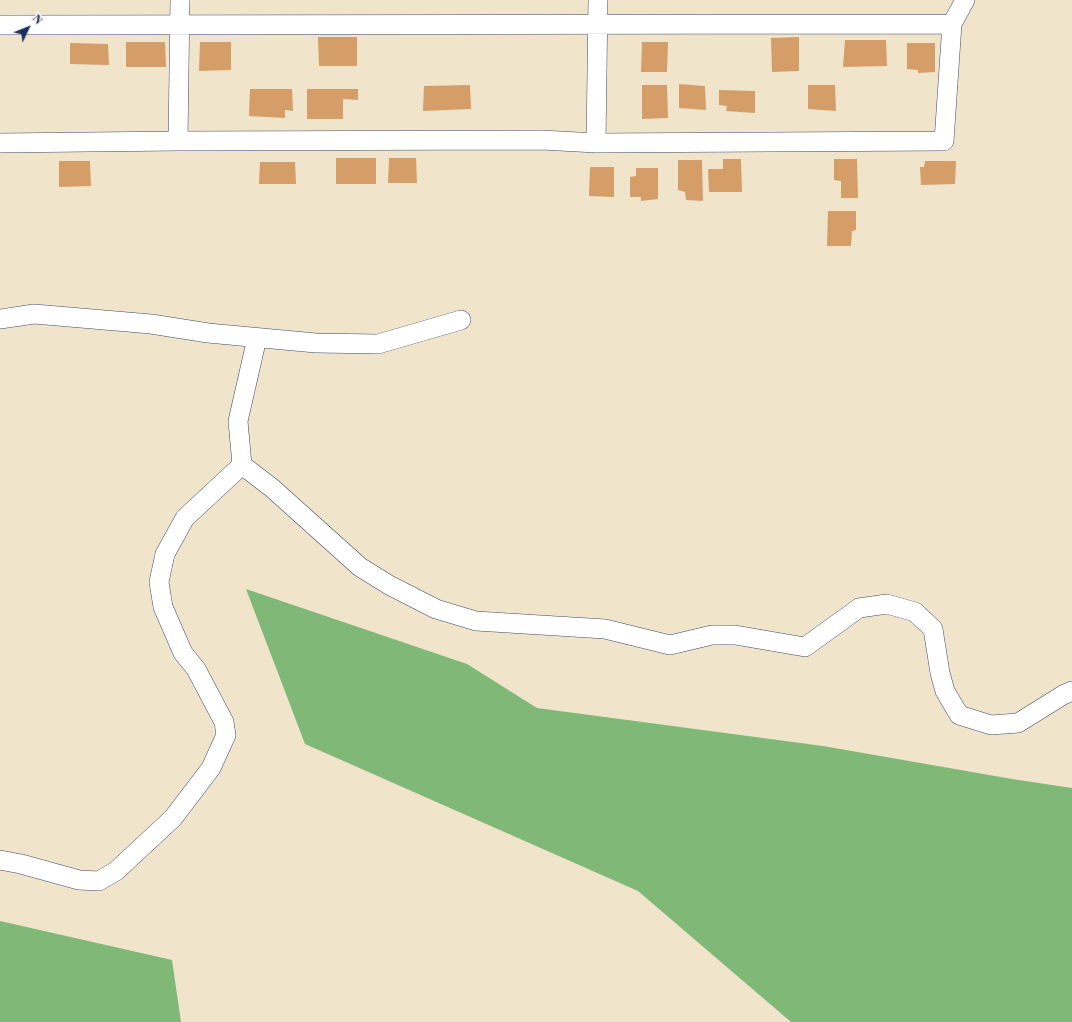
<!DOCTYPE html>
<html>
<head>
<meta charset="utf-8">
<style>
	body { margin:0 }
	#map { position:relative; width:1072px; height:1022px; overflow:hidden; background:#f0e4ca; font-family:"Libre Bodoni",serif }
	canvas { display:block }
	.north { position:absolute; left:8px; top:8px; width:40px; height:40px; -webkit-text-stroke:3px #f6f6f2; paint-order:stroke; rotate:47deg; font-size:11px; font-weight:700; line-height:16px; text-align:center; color:#1b2f5e }
	.north::after { content:''; display:block; margin:auto; width:14px; height:18px; background:#1b2f5e; clip-path:polygon(50% 0,100% 100%,50% 72%,0 100%) }
</style>
</head>
<body>
<div id="map">
<canvas width="1072" height="1022"></canvas>
<div class="north">N</div>
</div>
<script>
const c = document.querySelector('canvas').getContext('2d');
c.lineJoin = 'round';
function fill(path, color) {
  c.fillStyle = color;
  c.fill(path, 'evenodd');
}
function toPath(rows) {
  const path = new Path2D();
  for (const r of rows) {
    path.moveTo(r[0], r[1]);
    for (let i = 2; i < r.length; i += 2) path.lineTo(r[i], r[i + 1]);
  }
  return path;
}
function trace(path, color, width, dash) {
  c.strokeStyle = color;
  c.lineWidth = width;
  c.lineCap = dash ? 'butt' : 'round';
  c.setLineDash(dash || []);
  c.stroke(path);
}
fill(toPath([
	[246,589,467,664,537,708,823,746,1012,779,1072,788,1072,1022,791,1022,638,891,305,744],
	[0,921,172,960,181,1022,0,1022]
]), '#80b977');
fill(toPath([
	[318,37,357,37,357,66,319,66],
	[799,37,799,71,772,72,771,38],
	[845,40,886,40,887,66,843,67],
	[126,42,165,42,166,67,126,67],
	[200,42,231,42,231,70,199,71],
	[642,42,668,42,667,72,641,72],
	[70,43,108,44,109,65,70,64],
	[907,43,935,43,935,72,918,73,918,70,907,69],
	[679,84,705,86,706,110,679,108],
	[470,85,471,109,423,111,424,86],
	[642,85,667,85,668,118,642,119],
	[808,85,835,85,836,111,808,109],
	[250,89,292,89,293,111,285,110,285,118,249,116],
	[307,89,358,89,358,100,343,99,343,119,307,119],
	[719,90,755,91,755,113,726,111,727,106,719,105],
	[336,158,376,158,376,184,336,184],
	[389,158,416,158,417,183,388,183],
	[723,159,741,159,742,192,709,192,708,169,723,169],
	[834,159,857,159,858,198,841,198,841,181,834,180],
	[678,160,702,160,703,201,686,200,685,192,678,190],
	[59,161,90,161,91,186,59,187],
	[925,161,956,161,955,184,921,185,920,167,924,167],
	[260,162,295,162,296,184,259,184],
	[590,167,614,167,614,197,589,196],
	[636,168,658,168,658,199,641,201,641,197,630,197,630,177,636,176],
	[828,211,856,211,856,230,852,231,851,246,827,246]
]), '#d59d68');
const minor = toPath([
	[0,25,952,24],
	[178,141,180,0],
	[0,143,178,141,542,140,596,143,944,141,952,24,965,0],
	[596,143,598,0],
	[0,319,34,314,151,324,208,333,316,343,378,344,461,320],
	[257,338,238,421,242,465,272,488,360,567,389,585,436,609,476,621,605,629,670,645,712,635,735,635,805,647,859,608,887,604,915,612,933,629,940,673,945,691,959,715,991,725,1018,723,1063,695,1072,691],
	[0,860,21,864,79,880,99,881,116,871,173,818,211,768,226,735,224,722,196,669,183,653,163,607,159,582,165,554,185,518,242,465]
]);
trace(minor, '#3b4a6e', 20);
trace(minor, '#fff', 19);
</script>
</body>
</html>
